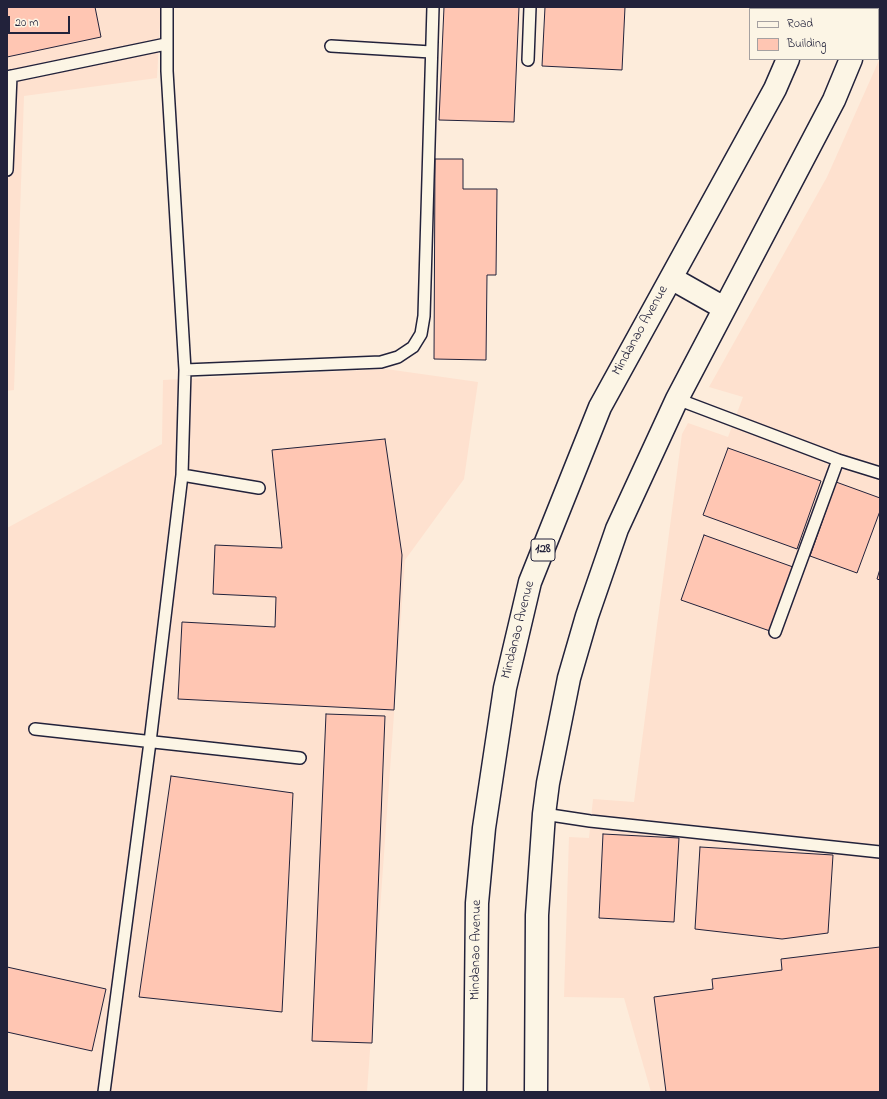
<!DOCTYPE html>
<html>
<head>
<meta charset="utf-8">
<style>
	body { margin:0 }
	#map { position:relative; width:887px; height:1099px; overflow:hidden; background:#fdecdb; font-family:"Indie Flower",sans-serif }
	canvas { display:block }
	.frame { position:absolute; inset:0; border:8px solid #22223b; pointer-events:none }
	.legend { position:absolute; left:749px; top:8px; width:130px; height:52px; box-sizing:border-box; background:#fcf5e5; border:1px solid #a5a1a1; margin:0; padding:5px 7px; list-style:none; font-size:12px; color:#22223b }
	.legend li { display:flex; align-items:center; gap:8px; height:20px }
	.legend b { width:20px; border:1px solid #a5a1a1 }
	.scale { position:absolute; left:8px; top:16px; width:62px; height:18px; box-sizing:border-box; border:2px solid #22223b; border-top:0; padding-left:5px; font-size:12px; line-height:14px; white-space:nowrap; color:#22223b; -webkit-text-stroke:3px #fcf5e5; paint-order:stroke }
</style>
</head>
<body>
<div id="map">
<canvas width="887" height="1099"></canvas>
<div class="frame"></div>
<ul class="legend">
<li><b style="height:5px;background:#fcf5e5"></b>Road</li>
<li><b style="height:11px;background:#ffc6b3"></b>Building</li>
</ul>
<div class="scale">20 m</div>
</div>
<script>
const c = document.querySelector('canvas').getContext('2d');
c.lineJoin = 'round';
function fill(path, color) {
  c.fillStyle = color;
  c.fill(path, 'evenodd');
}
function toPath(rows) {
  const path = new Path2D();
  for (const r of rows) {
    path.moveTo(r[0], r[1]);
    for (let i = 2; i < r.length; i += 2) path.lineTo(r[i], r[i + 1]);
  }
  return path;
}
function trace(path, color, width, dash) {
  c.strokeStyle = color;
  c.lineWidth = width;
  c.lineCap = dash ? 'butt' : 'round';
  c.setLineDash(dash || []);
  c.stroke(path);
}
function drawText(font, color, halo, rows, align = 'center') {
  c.font = font + ' "Indie Flower",sans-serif';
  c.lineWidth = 3.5;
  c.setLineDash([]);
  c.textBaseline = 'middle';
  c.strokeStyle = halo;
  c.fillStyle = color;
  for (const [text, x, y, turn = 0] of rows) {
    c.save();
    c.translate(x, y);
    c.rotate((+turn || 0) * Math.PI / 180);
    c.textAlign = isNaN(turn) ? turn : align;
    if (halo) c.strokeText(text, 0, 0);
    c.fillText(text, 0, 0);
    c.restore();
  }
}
fill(toPath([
	[7,7,161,7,157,78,24,96,14,390,7,391],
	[880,58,880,1092,651,1092,624,998,564,997,569,837,589,838,593,799,634,802,682,434,688,423,728,437,743,397,709,387,827,177],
	[386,369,478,382,464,479,405,560,367,1092,7,1092,7,528,162,444,163,380]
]), '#fee1cf');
const building = toPath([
	[7,7,95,7,101,37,7,57,7,7],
	[444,7,519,7,514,122,439,120,444,7],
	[545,7,625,7,622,70,542,66,545,7],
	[435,159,463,159,463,189,497,189,496,275,487,275,486,360,434,359,435,159],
	[385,439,402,555,394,710,178,699,182,622,275,627,276,597,213,594,215,545,282,548,272,450,385,439],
	[728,448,821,481,797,549,703,515,728,448],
	[836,482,880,498,880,511,857,573,810,556,836,482],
	[704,535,793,567,770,631,681,600,704,535],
	[880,569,880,580,877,579,880,569],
	[326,714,385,716,372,1043,312,1041,326,714],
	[171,776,293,793,282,1012,139,997,171,776],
	[603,834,679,838,674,922,599,918,603,834],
	[700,847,833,855,828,933,782,939,695,929,700,847],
	[880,947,880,1092,666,1092,654,997,713,989,712,979,782,970,781,959,880,947],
	[7,967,106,989,92,1051,7,1032,7,967]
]);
fill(building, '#ffc6b3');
trace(building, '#22223b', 1);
const service = toPath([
	[331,46,431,52],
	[528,60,530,7],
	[7,77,166,44],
	[7,170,11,76],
	[185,370,381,362,398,357,413,347,421,334,424,316,433,7],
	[677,399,838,460,880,473],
	[182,475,259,488],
	[775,632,838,460],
	[35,729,300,758],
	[544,814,590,821,880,852],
	[104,1092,150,742,182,475,185,370,167,71,167,7]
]);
const primary = toPath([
	[810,9,811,7],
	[871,9,872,7],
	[671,278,724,308],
	[475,1092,477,903,484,828,505,688,530,582,600,407,775,89,788,59],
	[536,1092,537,915,544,814,548,783,569,678,587,616,617,529,677,399,834,100,851,59]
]);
trace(service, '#22223b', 14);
trace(primary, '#22223b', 25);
trace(service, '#fcf5e5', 11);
trace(primary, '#fcf5e5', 22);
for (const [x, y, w] of [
	[543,550,24]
]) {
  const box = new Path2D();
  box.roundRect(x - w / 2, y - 11, w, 22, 3);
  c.fillStyle = '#fcf5e5';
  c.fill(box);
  trace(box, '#22223b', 1);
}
drawText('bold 13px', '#22223b', null, [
	["128",543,550]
]);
drawText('14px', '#22223b', '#fcf5e5', [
	["Mindanao Avenue",641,331,-61],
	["Mindanao Avenue",519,630,-76],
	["Mindanao Avenue",477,950,-89]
]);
</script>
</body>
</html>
